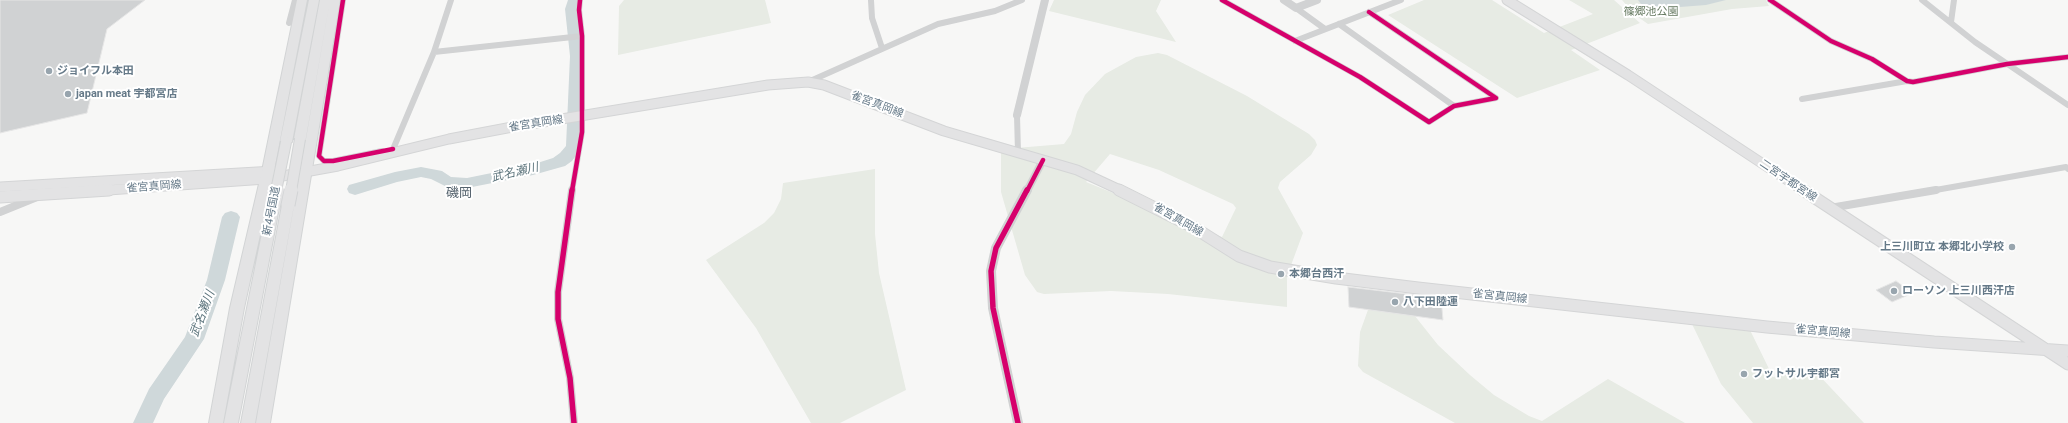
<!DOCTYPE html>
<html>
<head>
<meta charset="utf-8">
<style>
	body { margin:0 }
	canvas { display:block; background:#f7f7f6 }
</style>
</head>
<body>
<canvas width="2068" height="423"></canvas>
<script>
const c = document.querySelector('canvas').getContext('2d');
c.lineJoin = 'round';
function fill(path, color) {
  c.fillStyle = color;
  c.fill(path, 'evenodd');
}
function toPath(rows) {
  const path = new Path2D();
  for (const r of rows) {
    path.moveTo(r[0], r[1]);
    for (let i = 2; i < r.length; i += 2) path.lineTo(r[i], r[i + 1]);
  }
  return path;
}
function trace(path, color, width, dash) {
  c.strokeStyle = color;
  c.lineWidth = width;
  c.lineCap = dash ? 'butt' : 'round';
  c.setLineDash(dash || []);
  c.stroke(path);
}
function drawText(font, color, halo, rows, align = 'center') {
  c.font = font + ' Roboto,"Noto Sans JP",sans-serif';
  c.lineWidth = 4;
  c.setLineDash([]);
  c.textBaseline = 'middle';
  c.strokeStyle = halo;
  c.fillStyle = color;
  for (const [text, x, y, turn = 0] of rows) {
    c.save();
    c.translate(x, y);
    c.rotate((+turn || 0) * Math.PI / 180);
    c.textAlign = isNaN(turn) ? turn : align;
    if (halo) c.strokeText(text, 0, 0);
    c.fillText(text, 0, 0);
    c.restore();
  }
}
fill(toPath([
	[624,0,765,0,771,23,618,55,619,6],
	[1054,0,1161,0,1156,11,1176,42,1049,11],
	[1424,0,1492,0,1544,33,1593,14,1569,0,1614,0,1640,23,1571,50,1600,70,1517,98,1388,15],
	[1622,0,1766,0,1769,6,1732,9,1648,24,1635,15],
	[1158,53,1167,55,1247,96,1309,134,1315,140,1317,145,1311,155,1280,182,1278,188,1303,233,1287,276,1287,307,1168,294,1111,291,1044,294,1037,292,1025,275,1001,192,1001,152,1004,149,1064,144,1071,134,1077,112,1085,95,1105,74,1136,57],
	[1110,154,1159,170,1233,204,1236,208,1222,237,1086,182],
	[875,169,875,234,879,273,906,390,840,423,811,423,756,328,706,260,764,223,774,213,781,199,783,183],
	[1373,296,1403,301,1438,345,1470,375,1494,395,1529,416,1542,421,1608,379,1685,423,1455,423,1363,372,1358,366,1360,332],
	[1692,324,1750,330,1773,377,1814,370,1864,423,1753,423,1721,384]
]), '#e7ebe4');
fill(toPath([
	[1638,0,1726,0,1706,5,1654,9,1641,4]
]), '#cfd8da');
fill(toPath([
	[568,0,582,0,579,9,584,56,582,147,572,161,565,166,533,175,467,188,447,187,431,179,421,177,397,182,355,195,349,193,347,189,349,185,395,172,421,167,442,171,451,177,467,178,531,165,553,158,560,153,566,146,570,56,565,9,568,0],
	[231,211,237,213,240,217,225,280,204,339,164,399,153,423,133,423,149,389,185,337,207,280,222,217,225,213,231,211]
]), '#cfd8da');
const building = toPath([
	[0,0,145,0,107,29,87,113,0,133,0,0],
	[1896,281,1913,293,1892,302,1876,290,1896,281],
	[1348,287,1441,298,1443,320,1349,307,1348,287]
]);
fill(building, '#d0d2d3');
trace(building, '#e6e6e6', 1);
const secondaryFar1 = toPath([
	[1507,0,1628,75,1804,191],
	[0,187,274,171],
	[94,191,266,179,338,166,449,139,507,128,768,85,808,82,824,85,944,131,1077,170,1122,191]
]);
const secondary = toPath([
	[1119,190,1193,227,1239,256,1270,267,1336,278,1418,288,1767,327,1934,342,2068,351],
	[1803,190,2068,364],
	[0,197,109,190]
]);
const trunk = toPath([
	[297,0,307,0,274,171,244,308,223,423,209,423,230,308,262,171,297,0],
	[309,0,319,0,292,142,286,146,280,142,309,0],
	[320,0,330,0,306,139,300,143,294,139,320,0],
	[330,0,340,0,270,423,256,423,330,0],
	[288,201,294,205,255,423,241,423,282,205,288,201],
	[273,204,279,208,238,423,224,423,267,208,273,204]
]);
trace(secondaryFar1, '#d4d5d6', 11);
trace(secondary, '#d4d5d6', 13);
trace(trunk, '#d2d4d5', 2);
trace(toPath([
	[343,0,319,156,324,161,333,161,382,151],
	[871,0,872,18,882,48],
	[1222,0,1360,77,1429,122,1454,106,1496,98,1369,12],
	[1770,0,1831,41,1872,59,1907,81,1913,82,2007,64,2068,57],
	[1922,0,1975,42,2068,105],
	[1296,8,1325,29],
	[1951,22,1954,0],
	[289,23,295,0],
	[1339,24,1454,106],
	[1295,41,1401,0],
	[434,52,582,36],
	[808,82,938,24,995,11,1022,0],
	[1802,99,1907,81],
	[1017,115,1018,153],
	[391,154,434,52,451,0],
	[572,191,582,132,582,36,579,10,580,0],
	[1930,191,2066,167,2068,169]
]), '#d1d2d3', 6);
trace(toPath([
	[572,190,558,292,558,319,570,378,574,423],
	[1830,208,1936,190],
	[0,212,37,197]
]), '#d1d2d3', 8);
trace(toPath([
	[1284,0,1296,8,1317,0],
	[1017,115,1045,0],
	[1027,191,1043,160]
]), '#d1d2d3', 8);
trace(toPath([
	[1018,423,993,308,991,271,996,248,1027,190]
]), '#d1d2d3', 10);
trace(secondaryFar1, '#e3e3e4', 9);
trace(secondary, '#e3e3e4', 11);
fill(trunk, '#e3e3e4');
const trunkBridgeFar1 = toPath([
	[276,191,286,142],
	[291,191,300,139]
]);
const trunkBridge = toPath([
	[288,205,291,190],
	[273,208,277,190]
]);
trace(trunkBridgeFar1, '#d2d4d5', 12, []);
trace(trunkBridge, '#d2d4d5', 15, []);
trace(trunkBridgeFar1, '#e3e3e4', 10);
trace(trunkBridge, '#e3e3e4', 13);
trace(toPath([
	[343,0,319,156,324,161,333,161,393,149],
	[1222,0,1360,77,1429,122,1454,106,1496,98,1369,12],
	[1770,0,1831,41,1872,59,1907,81,1913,82,2007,64,2068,57],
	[572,191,582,132,582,36,579,10,580,0],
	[1027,191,1043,160]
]), '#d6006c', 4.5);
trace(toPath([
	[572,190,558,292,558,319,570,378,574,423],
	[1018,423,993,308,991,271,996,248,1027,190]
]), '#d6006c', 5.5);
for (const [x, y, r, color] of [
	[49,71,4,"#98a5ae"],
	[68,94,4,"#98a5ae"],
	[2012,247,4,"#98a5ae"],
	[1281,274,4,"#98a5ae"],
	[1894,291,4,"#98a5ae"],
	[1395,302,4,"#98a5ae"],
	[1744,374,4,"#98a5ae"]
]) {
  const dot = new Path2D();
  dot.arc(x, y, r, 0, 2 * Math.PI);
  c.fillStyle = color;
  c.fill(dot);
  trace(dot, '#fff', 1.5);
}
drawText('11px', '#667a61', '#fff', [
	["篠郷池公園",1651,12]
]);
drawText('bold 11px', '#657988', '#fff', [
	["ジョイフル本田",57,71],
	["japan meat 宇都宮店",76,94],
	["上三川町立 本郷北小学校",2004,247,"right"],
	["本郷台西汗",1289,274],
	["ローソン 上三川西汗店",1902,291],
	["八下田陸運",1403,302],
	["フットサル宇都宮",1752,374]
], 'left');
drawText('11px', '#657988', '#fff', [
	["雀宮真岡線",877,105,21],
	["雀宮真岡線",536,124,-9],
	["二宮宇都宮線",1788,181,34],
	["雀宮真岡線",154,187,-4],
	["新4号国道",272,211,-79],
	["雀宮真岡線",1178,220,30],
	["雀宮真岡線",1500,297,6],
	["雀宮真岡線",1823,332,5]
]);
drawText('italic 12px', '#5c747c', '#fff', [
	["武名瀬川",515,173,-13],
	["武名瀬川",203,314,-69]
]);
drawText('13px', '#54626d', '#fff', [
	["磯岡",459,194]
]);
</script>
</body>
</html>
